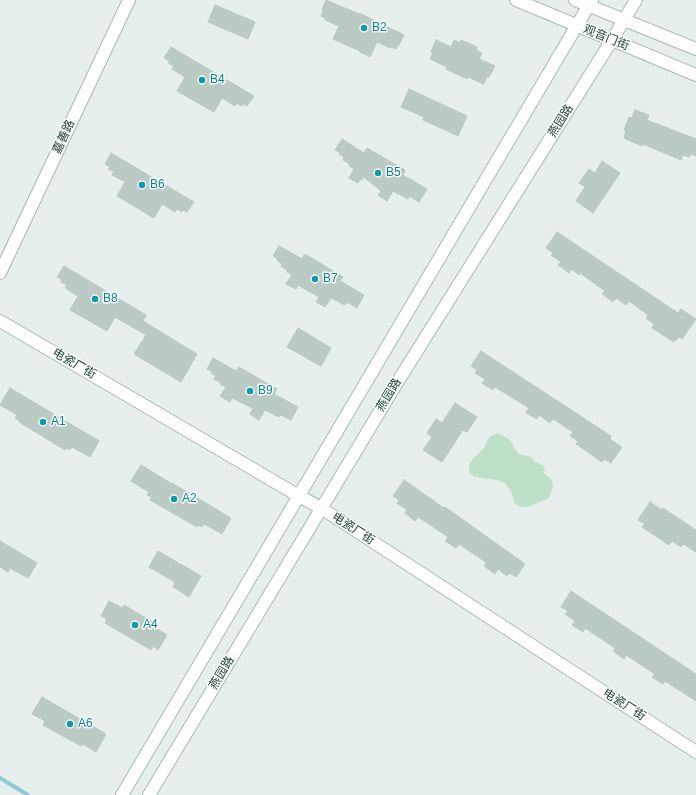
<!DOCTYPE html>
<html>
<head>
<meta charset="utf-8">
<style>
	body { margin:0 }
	canvas { display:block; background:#e6efeb }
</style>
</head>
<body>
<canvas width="696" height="795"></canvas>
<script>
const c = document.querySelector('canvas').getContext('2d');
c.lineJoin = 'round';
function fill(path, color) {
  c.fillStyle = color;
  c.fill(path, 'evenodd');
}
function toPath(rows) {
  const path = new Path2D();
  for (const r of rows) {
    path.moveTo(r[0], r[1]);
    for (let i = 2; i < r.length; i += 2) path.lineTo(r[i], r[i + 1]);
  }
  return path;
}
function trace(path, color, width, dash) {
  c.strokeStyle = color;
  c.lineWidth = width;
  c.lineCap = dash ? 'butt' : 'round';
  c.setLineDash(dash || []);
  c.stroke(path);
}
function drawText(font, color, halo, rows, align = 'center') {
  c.font = font + ' Helvetica,"Noto Sans SC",sans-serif';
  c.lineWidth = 3;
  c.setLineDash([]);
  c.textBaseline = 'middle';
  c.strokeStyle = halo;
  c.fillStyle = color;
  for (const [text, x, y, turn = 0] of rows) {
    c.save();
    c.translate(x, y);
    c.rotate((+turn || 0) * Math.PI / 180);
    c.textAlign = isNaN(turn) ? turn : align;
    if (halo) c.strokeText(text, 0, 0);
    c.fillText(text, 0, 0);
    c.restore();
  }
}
fill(toPath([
	[497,433,500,434,509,439,513,444,514,448,519,454,531,457,536,463,538,463,543,466,545,469,543,472,552,480,553,487,551,493,549,498,544,500,528,507,521,507,515,504,511,492,505,483,497,480,475,477,470,474,469,471,469,466,471,461,484,448,489,437]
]), '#bfe0c8');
trace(toPath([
	[0,778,28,795]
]), '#8ec9d4', 4);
const building = toPath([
	[326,0,359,14,359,13,404,35,399,45,398,45,396,49,391,47,390,48,377,42,370,57,360,52,360,51,333,39,339,26,325,20,326,19,321,16,323,11,322,10,326,0],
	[215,5,255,22,248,39,208,22,215,5],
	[436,40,451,47,454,40,460,43,461,40,477,47,476,50,482,53,479,59,495,66,489,77,487,76,484,84,468,77,467,79,446,69,447,67,430,59,433,53,431,52,436,40],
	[171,47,254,96,247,106,243,104,242,106,236,103,235,106,222,98,214,112,177,91,185,77,172,69,174,66,168,63,170,61,164,58,171,47],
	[409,89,467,116,458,136,423,120,424,117,401,107,409,89],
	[635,110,649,115,647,120,696,139,696,156,690,154,689,157,683,155,681,160,643,144,642,146,624,138,626,131,624,130,629,117,632,118,635,110],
	[342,139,364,153,367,148,405,170,403,175,427,189,419,202,409,196,408,199,393,191,387,201,378,195,381,191,364,177,362,180,360,179,358,183,349,178,354,169,349,166,350,164,343,160,344,157,339,154,340,152,335,150,342,139],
	[111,153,194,202,187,212,183,210,182,212,177,209,175,212,162,204,154,218,117,196,125,182,112,175,114,172,108,169,110,167,105,164,111,153],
	[602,161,620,173,593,213,576,201,585,187,579,183,589,169,595,173,602,161],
	[557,232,678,313,681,309,696,319,682,339,679,337,674,342,652,328,654,324,646,318,648,315,629,301,626,305,616,298,613,302,602,294,605,291,580,273,579,275,572,269,569,273,558,265,561,262,551,255,553,253,546,248,557,232],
	[279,246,302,259,305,254,343,277,340,281,364,295,357,308,347,302,345,305,331,298,325,307,316,302,319,297,298,285,296,289,286,284,292,275,287,272,287,270,281,266,282,264,277,260,278,259,273,256,279,246],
	[64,266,146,315,143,321,197,354,181,382,134,354,146,335,115,317,107,331,70,310,78,296,65,288,67,285,61,282,62,280,57,277,64,266],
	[298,328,331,348,321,366,287,347,298,328],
	[481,351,611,436,610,439,622,447,611,463,604,459,602,462,576,444,578,441,570,436,573,432,553,419,550,423,539,415,537,419,526,413,529,408,495,387,493,390,482,383,485,379,475,373,477,370,471,366,481,351],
	[213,358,236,371,239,367,277,389,274,394,298,407,291,420,281,415,279,417,265,410,259,420,250,414,253,409,252,409,252,408,232,398,230,402,220,396,226,387,220,384,221,383,214,379,216,376,211,373,212,371,207,369,213,358],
	[10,388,99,441,90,457,72,447,70,450,67,448,65,450,19,422,20,421,15,418,17,415,0,405,10,388],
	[455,403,477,417,467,432,463,430,442,462,423,450,432,437,427,433,436,419,442,423,455,403],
	[141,465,172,484,172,483,231,518,222,534,204,524,202,527,198,525,197,527,150,500,152,497,147,495,149,492,131,481,141,465],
	[404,480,444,508,445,507,525,564,516,577,510,573,507,576,498,569,495,574,484,566,487,563,459,544,456,548,445,541,448,537,426,522,418,517,415,521,405,513,407,510,397,503,399,500,393,496,404,480],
	[650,502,662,510,663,508,696,530,696,552,683,544,681,547,672,541,669,545,642,527,645,524,638,520,650,502],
	[0,541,37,563,28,578,10,568,8,572,0,567,0,541],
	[158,551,201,576,189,597,173,587,175,582,149,567,158,551],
	[571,591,696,674,696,701,665,681,663,684,652,677,655,674,626,655,624,659,613,651,615,648,585,628,583,632,572,625,575,621,565,614,568,611,561,607,571,591],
	[109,601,122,608,124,605,156,624,154,627,167,635,158,650,153,646,151,650,105,623,107,619,101,616,109,601],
	[42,697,106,734,96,752,83,744,81,746,43,725,45,721,32,714,42,697]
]);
fill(building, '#bbcac4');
trace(building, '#b8c9c2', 1);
const tertiary = toPath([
	[516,0,696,75],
	[575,0,696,49],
	[0,273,129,0],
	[0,321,299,496,321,508,696,752]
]);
const secondary = toPath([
	[122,795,592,0],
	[149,795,395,386,612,40,636,0]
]);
trace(tertiary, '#a8b8b2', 14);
trace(secondary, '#a4bbb3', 14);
trace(tertiary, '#fff', 12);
trace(secondary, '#fff', 12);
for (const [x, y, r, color] of [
	[364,28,4,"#0f9aa8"],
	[202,80,4,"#0f9aa8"],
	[378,173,4,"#0f9aa8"],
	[142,185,4,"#0f9aa8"],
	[315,279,4,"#0f9aa8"],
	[95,299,4,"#0f9aa8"],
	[250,391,4,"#0f9aa8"],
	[43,422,4,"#0f9aa8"],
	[174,499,4,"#0f9aa8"],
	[135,625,4,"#0f9aa8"],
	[70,724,4,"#0f9aa8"]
]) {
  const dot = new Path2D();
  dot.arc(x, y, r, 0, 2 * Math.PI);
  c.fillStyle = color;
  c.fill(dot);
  trace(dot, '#f7fbf9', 1.5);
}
drawText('12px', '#0d838f', '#f7fbf9', [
	["B2",372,28],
	["B4",210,80],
	["B5",386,173],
	["B6",150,185],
	["B7",323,279],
	["B8",103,299],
	["B9",258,391],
	["A1",51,422],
	["A2",182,499],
	["A4",143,625],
	["A6",78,724]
], 'left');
drawText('12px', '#24423a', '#f7fbf9', [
	["观音门街",606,38,22],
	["燕园路",561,121,-58],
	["嘉善路",64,137,-65],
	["电瓷厂街",74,364,30],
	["燕园路",389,395,-59],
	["电瓷厂街",353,529,33],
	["燕园路",222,673,-59],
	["电瓷厂街",624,705,33]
]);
</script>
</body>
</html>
